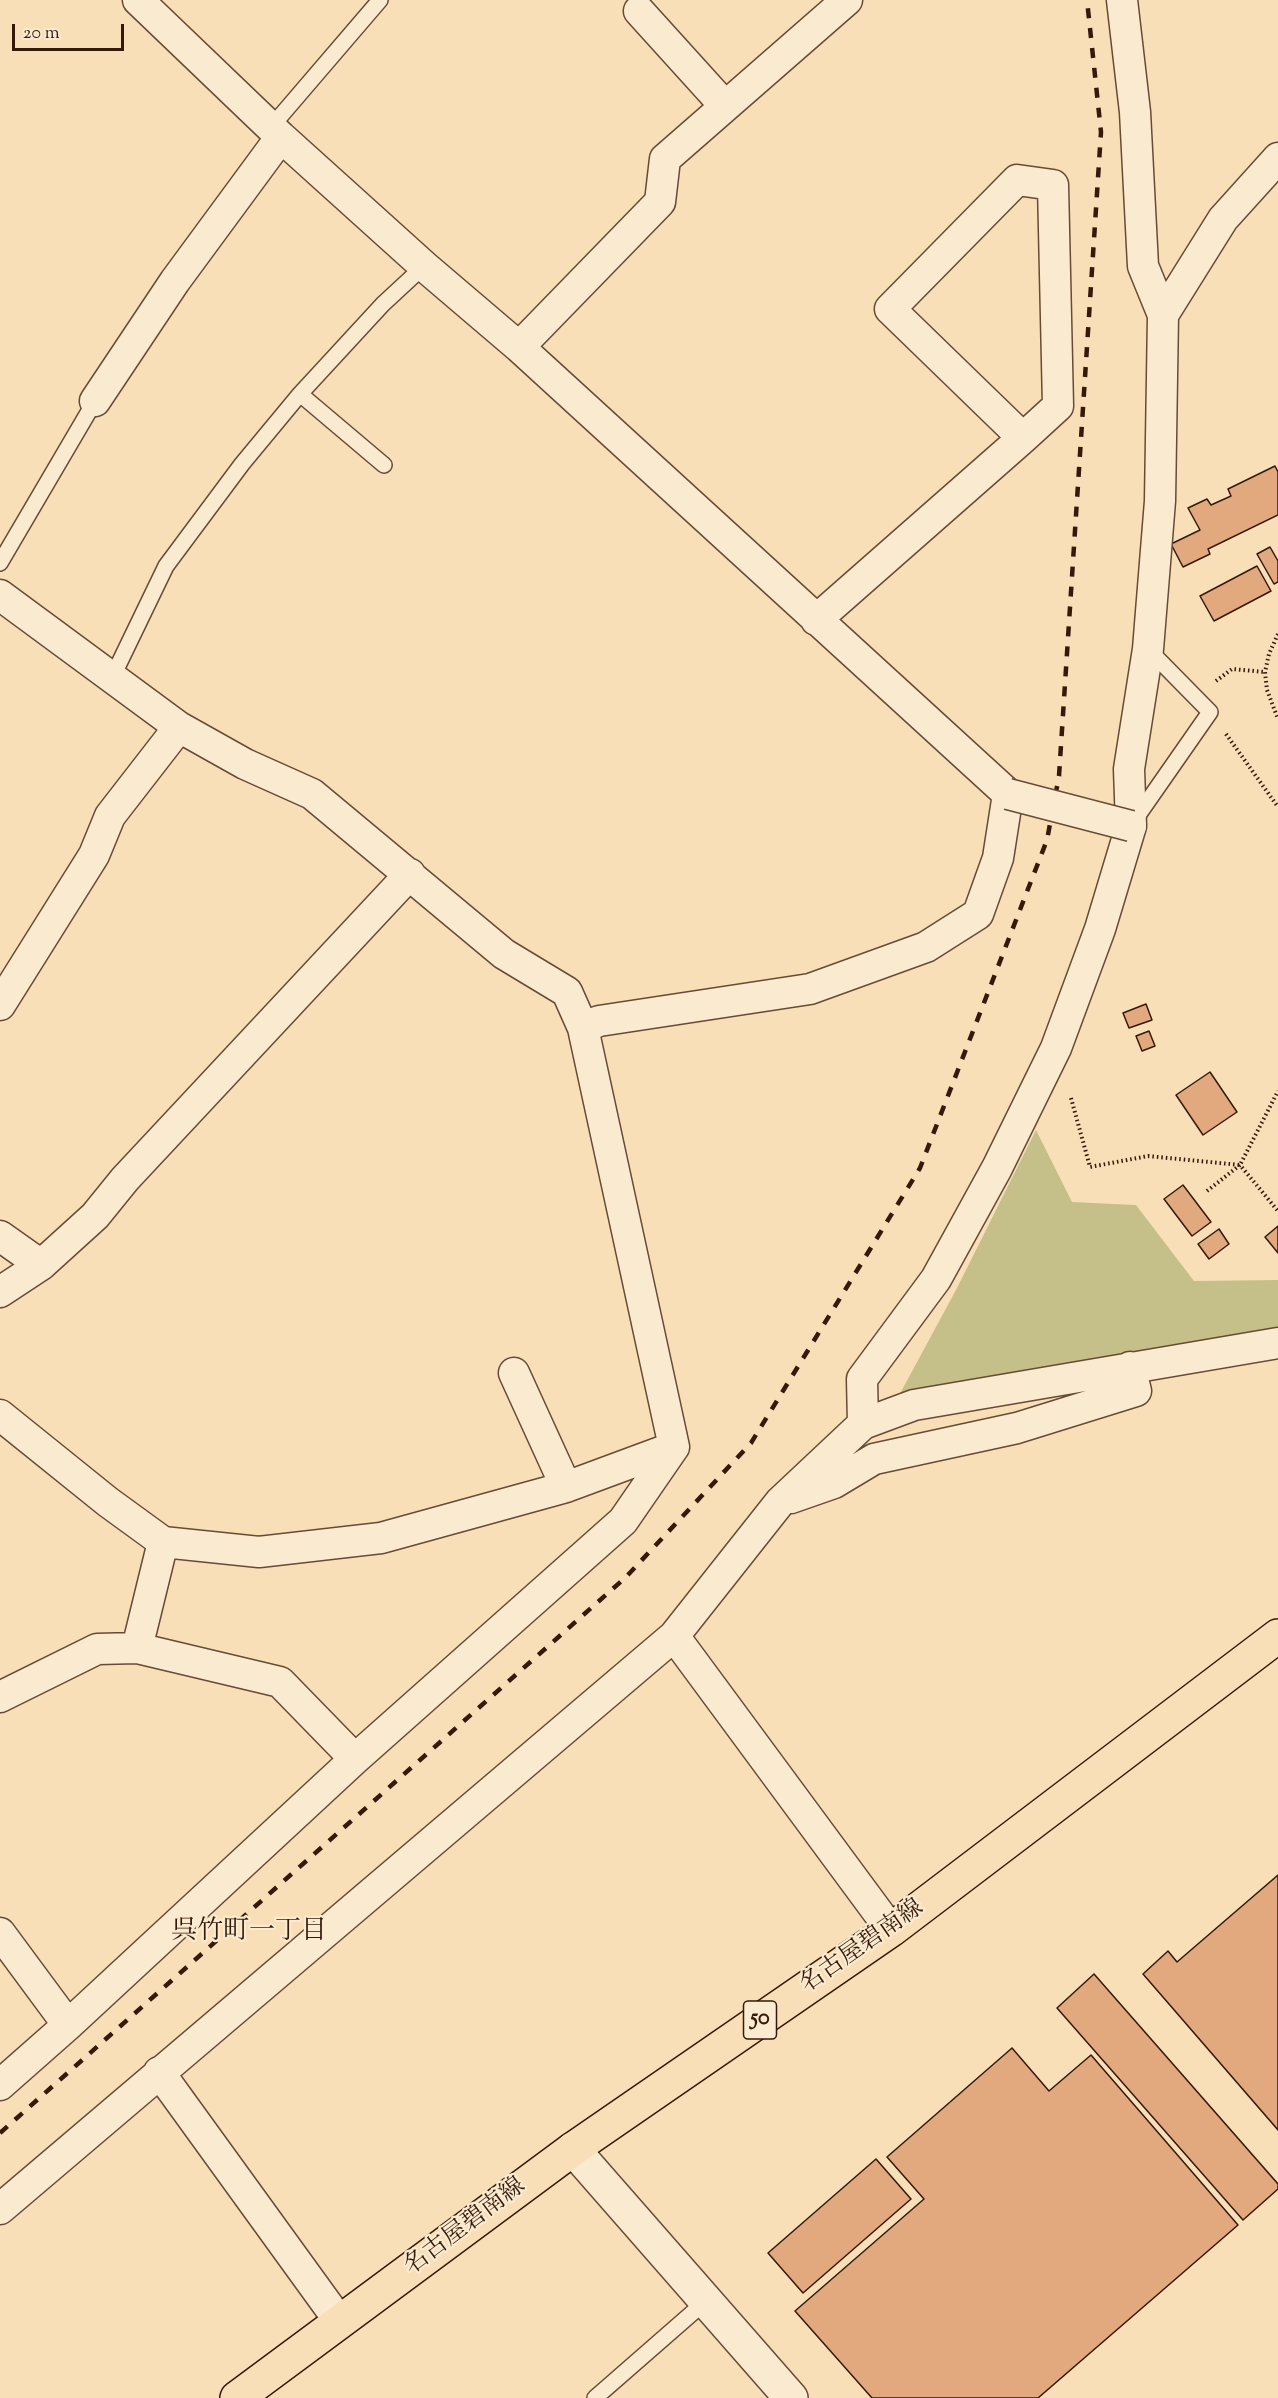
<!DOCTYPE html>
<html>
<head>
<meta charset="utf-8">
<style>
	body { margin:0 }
	#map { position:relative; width:1278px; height:2398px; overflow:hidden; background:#f8dfb7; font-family:"Sorts Mill Goudy",serif }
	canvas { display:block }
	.scale { position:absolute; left:12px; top:24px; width:112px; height:27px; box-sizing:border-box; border:3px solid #351a0b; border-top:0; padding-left:8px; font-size:18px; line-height:21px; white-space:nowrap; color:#351a0b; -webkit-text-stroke:4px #faead0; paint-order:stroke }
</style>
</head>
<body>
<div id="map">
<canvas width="1278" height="2398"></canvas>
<div class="scale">20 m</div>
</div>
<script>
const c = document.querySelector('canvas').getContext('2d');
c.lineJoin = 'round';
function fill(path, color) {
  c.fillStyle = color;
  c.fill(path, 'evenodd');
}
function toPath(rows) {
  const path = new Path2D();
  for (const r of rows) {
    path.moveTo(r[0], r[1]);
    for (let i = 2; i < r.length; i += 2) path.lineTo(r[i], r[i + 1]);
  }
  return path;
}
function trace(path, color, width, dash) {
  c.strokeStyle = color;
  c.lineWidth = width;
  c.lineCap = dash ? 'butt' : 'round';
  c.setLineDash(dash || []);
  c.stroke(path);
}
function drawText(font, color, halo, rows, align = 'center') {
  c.font = font + ' "Sorts Mill Goudy","Noto Serif JP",serif';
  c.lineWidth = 4.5;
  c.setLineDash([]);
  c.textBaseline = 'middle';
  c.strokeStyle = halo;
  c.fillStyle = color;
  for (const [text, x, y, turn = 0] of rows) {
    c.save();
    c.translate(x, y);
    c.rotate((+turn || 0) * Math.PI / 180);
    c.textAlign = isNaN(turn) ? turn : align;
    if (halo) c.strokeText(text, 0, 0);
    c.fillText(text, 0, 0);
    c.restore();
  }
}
fill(toPath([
	[1036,1130,1072,1202,1136,1205,1194,1281,1278,1280,1278,1333,896,1401,957,1288]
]), '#c5c089');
const building = toPath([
	[1275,466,1278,472,1278,515,1208,549,1210,554,1183,567,1171,544,1200,530,1188,508,1207,499,1211,505,1231,496,1228,489,1275,466],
	[1270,547,1278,561,1278,582,1274,584,1257,554,1270,547],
	[1257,566,1271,591,1214,621,1200,596,1257,566],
	[1146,1004,1152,1020,1129,1028,1123,1013,1146,1004],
	[1149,1031,1155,1046,1142,1051,1136,1036,1149,1031],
	[1210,1072,1237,1112,1203,1135,1176,1095,1210,1072],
	[1183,1185,1211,1222,1192,1236,1164,1199,1183,1185],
	[1278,1226,1278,1253,1265,1237,1278,1226],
	[1219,1229,1229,1244,1209,1259,1198,1244,1219,1229],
	[1278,1875,1278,2130,1143,1974,1168,1951,1177,1962,1278,1875],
	[1094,1974,1278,2184,1278,2189,1243,2220,1057,2008,1094,1974],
	[1012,2048,1049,2091,1091,2055,1238,2225,1038,2398,872,2398,795,2311,924,2199,887,2157,1012,2048],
	[876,2159,911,2199,803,2293,768,2253,876,2159]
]);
fill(building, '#e2a87e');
trace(building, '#351a0b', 1.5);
const service = toPath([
	[272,126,380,0],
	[300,394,384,465],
	[0,563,95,401],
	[112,678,166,566,242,464,300,394,383,304,424,266],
	[1134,821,1210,712,1148,649],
	[595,2398,706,2301]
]);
const minor = toPath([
	[138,0,281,137,424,266,519,347,1008,794,998,858,978,914,926,947,810,989,599,1021,583,1028],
	[1122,0,1135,112,1143,266,1163,315],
	[639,11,725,106],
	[519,347,660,202,665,159,847,0],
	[95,401,175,281,281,137],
	[0,595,179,727,245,764,312,794,504,954,567,992,583,1028,674,1447,566,1487,381,1538,259,1552,163,1542,108,1502,0,1415],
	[816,620,1023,438,1058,406,1053,185,1017,180,890,309,1023,438],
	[0,1005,94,855,110,816,179,727],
	[0,1236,41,1265],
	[0,1292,41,1265,95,1216,125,1179,410,874],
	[514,1373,566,1487],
	[863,1424,914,1405,1278,1343],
	[791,1498,834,1483,874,1459,1017,1428,1136,1391,1130,1367],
	[674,1636,891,1930],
	[137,1648,280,1682,355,1759,623,1521,674,1447],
	[0,1697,97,1649,137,1648,163,1542],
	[0,1933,68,2025,0,2085],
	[68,2025,355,1759],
	[159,2072,340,2322],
	[0,2209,674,1636,780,1502,863,1424,862,1379,936,1279,997,1168,1056,1048,1100,929,1131,826,1129,769,1148,649,1160,501,1163,315,1223,219,1278,158]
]);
const tertiary = toPath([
	[573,2149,791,2398]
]);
const primary = toPath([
	[237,2398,573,2149,891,1930,1278,1636]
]);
trace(service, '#664b36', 18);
trace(minor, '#664b36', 33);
trace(tertiary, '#664b36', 36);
trace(primary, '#351a0b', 36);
trace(toPath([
	[1278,634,1269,654,1265,672,1267,690,1278,719],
	[1216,681,1232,669,1265,672],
	[1226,734,1278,807],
	[1071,1098,1090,1167,1148,1156,1240,1165,1278,1091],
	[1207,1191,1240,1165,1278,1211]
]), '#351a0b', 4, [1.5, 3]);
trace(service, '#faead0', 15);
trace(minor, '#faead0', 30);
trace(tertiary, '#faead0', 33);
trace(primary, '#f8dfb7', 33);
trace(toPath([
	[0,2133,626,1577,751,1443,920,1168,1047,840,1059,776,1101,132,1087,0]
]), '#351a0b', 4.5, [10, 10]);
const minorBridge = toPath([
	[1008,794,1131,826]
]);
trace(minorBridge, '#664b36', 33, []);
trace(minorBridge, '#faead0', 30);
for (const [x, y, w] of [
	[760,2020,33]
]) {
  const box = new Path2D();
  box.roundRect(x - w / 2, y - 19, w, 38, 4.5);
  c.fillStyle = '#faead0';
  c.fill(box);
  trace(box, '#351a0b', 1.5);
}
drawText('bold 22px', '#351a0b', null, [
	["50",760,2020]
]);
drawText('24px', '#351a0b', '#faead0', [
	["名古屋碧南線",863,1948,-35],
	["名古屋碧南線",466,2228,-37]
]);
drawText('26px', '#351a0b', '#faead0', [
	["呉竹町一丁目",249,1934]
]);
</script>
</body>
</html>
